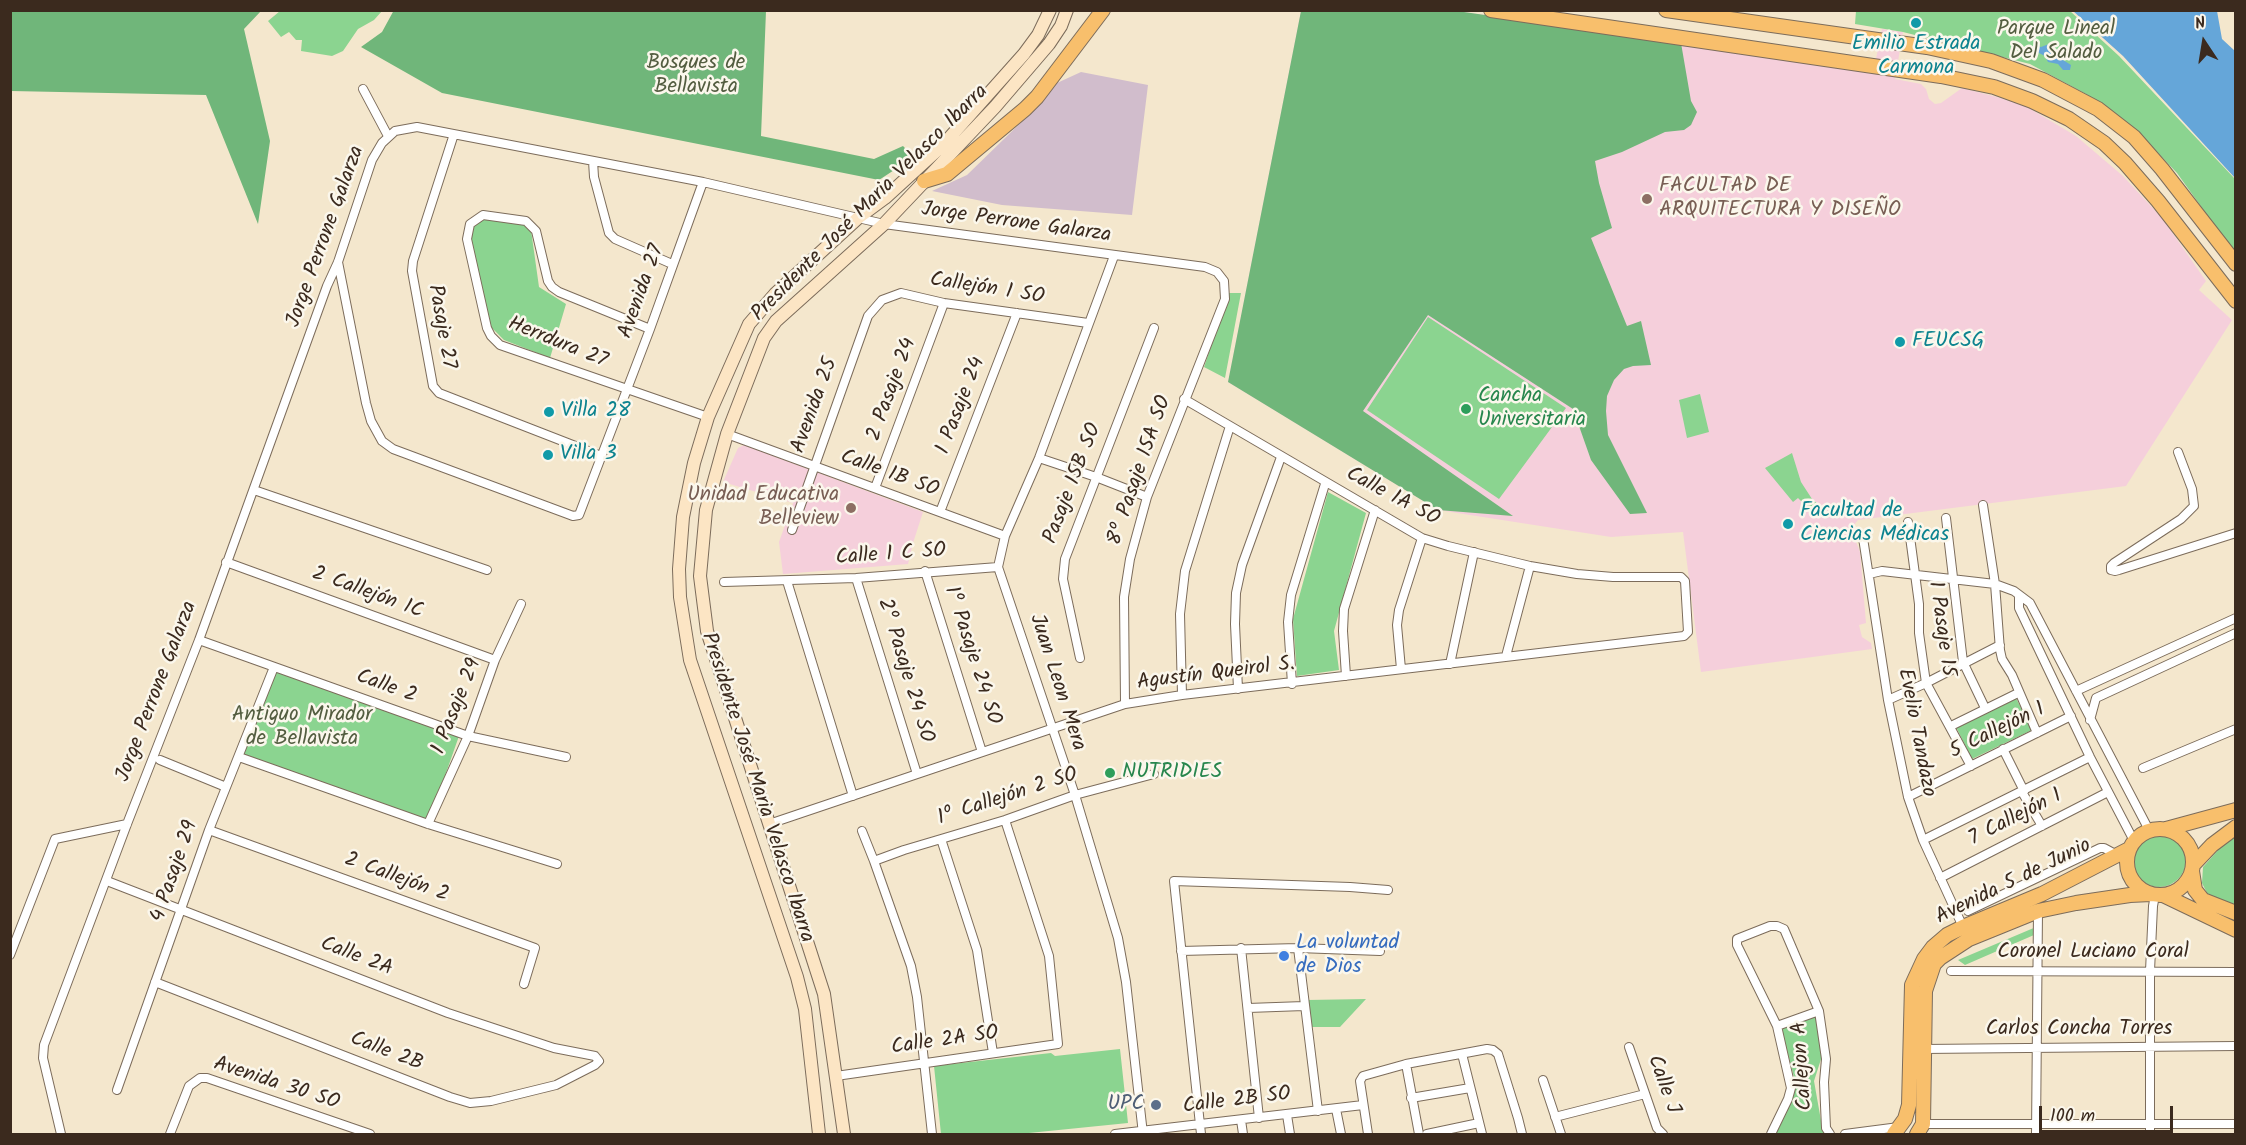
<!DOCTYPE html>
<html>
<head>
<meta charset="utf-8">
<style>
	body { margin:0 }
	#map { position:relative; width:2246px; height:1145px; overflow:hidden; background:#f4e7cd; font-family:Kalam,sans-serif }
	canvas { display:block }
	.frame { position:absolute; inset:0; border:12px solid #3b2a1e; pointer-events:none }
	.north { position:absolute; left:2174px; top:12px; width:60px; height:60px; -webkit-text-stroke:4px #fbf7ec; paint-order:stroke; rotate:348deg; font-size:16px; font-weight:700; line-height:24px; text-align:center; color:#3b2a1e }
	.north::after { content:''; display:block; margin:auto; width:21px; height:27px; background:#3b2a1e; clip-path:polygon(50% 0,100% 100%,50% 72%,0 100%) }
	.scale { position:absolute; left:2039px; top:1106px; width:134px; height:27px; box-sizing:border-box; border:3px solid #3b2a1e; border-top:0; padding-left:8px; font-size:18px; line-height:21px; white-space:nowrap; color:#3b2a1e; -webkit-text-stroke:4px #fbf7ec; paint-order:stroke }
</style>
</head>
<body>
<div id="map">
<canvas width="2246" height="1145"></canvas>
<div class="frame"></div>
<div class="north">N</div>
<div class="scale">100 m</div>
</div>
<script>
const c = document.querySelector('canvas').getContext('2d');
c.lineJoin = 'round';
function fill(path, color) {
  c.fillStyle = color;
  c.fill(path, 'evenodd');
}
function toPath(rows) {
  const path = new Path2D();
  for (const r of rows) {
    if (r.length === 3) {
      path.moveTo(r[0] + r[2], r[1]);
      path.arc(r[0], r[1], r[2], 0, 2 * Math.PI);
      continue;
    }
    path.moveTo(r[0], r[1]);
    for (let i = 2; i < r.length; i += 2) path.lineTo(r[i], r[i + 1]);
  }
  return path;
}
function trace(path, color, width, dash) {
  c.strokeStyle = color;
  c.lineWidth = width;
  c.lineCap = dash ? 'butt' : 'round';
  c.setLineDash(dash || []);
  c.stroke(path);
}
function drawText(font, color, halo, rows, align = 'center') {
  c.font = font + ' Kalam,sans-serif';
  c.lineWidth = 5;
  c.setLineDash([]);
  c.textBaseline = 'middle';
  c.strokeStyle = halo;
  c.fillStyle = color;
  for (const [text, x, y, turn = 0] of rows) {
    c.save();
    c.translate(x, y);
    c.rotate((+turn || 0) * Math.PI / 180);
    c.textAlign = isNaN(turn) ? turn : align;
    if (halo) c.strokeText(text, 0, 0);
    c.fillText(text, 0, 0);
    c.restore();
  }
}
fill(toPath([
	[1301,11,1457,11,1823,64,1873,74,1882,29,1903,32,1895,79,1921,84,1926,89,1929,99,1935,104,1941,103,1962,88,1997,97,2027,107,2076,136,2123,176,2162,218,2206,281,2199,290,2232,320,2126,486,1858,520,1851,529,1860,552,1866,623,1859,625,1862,637,1871,643,1872,649,1701,672,1683,532,1611,537,1438,510,1228,382],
	[744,445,923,512,913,543,908,564,783,574,779,542,793,503,723,482,738,448]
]), '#f5cfdb');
fill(toPath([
	[1081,72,1148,85,1132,215,1002,205,932,191,967,175,1042,102,1057,83]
]), '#d1bdcc');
fill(toPath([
	[280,11,280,10,382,11,374,20,358,29,343,51,332,56,301,51,302,40,296,40,289,32,281,37,268,21],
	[1856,11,2070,11,2119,56,2235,179,2235,254,2177,173,2133,127,2086,94,2030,64,1903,32,1855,24],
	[484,218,525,224,531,230,539,287,566,304,550,358,504,340,490,326,469,241,473,225],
	[1229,293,1241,293,1225,378,1204,367],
	[1428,317,1566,408,1499,499,1367,410],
	[1700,394,1709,432,1687,438,1679,400],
	[1792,453,1801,482,1812,499,1821,507,1814,514,1798,498,1793,502,1765,468],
	[1328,492,1366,513,1334,631,1339,670,1297,676,1293,619],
	[272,666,459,736,428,824,236,753],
	[2015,696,2032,730,1972,759,1955,725],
	[2159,860,27],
	[2235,835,2235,912,2209,897,2202,883,2203,867,2228,839],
	[2036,927,2034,935,1965,965,1958,960],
	[1366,999,1340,1027,1309,1027,1307,1000],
	[1816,1017,1822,1056,1814,1081,1823,1132,1825,1134,1776,1134,1796,1085,1781,1027],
	[1120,1049,1128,1123,1019,1134,941,1134,934,1066,1051,1053,1055,1056]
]), '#8bd490');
fill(toPath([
	[11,10,261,11,244,29,270,141,258,224,206,95,11,91],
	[394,10,766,11,761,136,874,159,903,146,914,157,879,180,442,93,361,47,382,32],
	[1301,11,1457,11,1681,43,1691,101,1697,112,1691,125,1684,130,1665,132,1622,152,1595,161,1599,183,1612,228,1591,238,1627,326,1641,321,1651,365,1633,366,1624,369,1614,380,1607,396,1606,411,1608,435,1647,513,1630,514,1591,460,1573,409,1428,315,1363,411,1513,516,1438,510,1228,382]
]), '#70b67a');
fill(toPath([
	[2073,11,2217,11,2222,39,2235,51,2235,178,2123,56],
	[2049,44,2052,46,2055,55,2071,65,2070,70,2063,70,2058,64,2048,62,2045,56,2033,50,2034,45,2041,47]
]), '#65a6d9');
const street = toPath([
	[363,89,388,136],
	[454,134,413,261,412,271,433,386,439,393,601,456],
	[593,161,594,177,609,233,615,239,672,264],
	[1114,256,1039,458,1005,536,998,567,1075,795,1118,938,1126,982,1143,1134],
	[338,262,366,403,371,421,382,441,393,449,573,516,579,515,650,329,703,182],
	[650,329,559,292,552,287,548,281,536,231,526,221,483,215,470,224,467,239,487,328,491,336,500,345,708,417],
	[727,434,1005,536],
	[2178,452,2192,489,2194,506,2181,519,2114,563,2111,566,2111,570,2115,571,2119,570,2236,533],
	[1039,458,1096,477,1147,497],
	[875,488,944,303],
	[254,490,487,570],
	[1983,505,1995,584,2000,650,2002,659,2012,675,2037,733],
	[940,512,1017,313],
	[1946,518,1963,662,1985,708],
	[1908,522,1919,604,1919,633,1926,683,1971,766],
	[792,530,868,316,882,300,901,293,944,303,1088,323],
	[1863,538,1888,700,1908,797,1923,840,1963,927],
	[226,562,495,660],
	[925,571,982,752],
	[1869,574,1882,571,1995,584,2014,591,2030,603,2149,830],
	[856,578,917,774],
	[787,581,853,796],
	[724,582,856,578,998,567],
	[2019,596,2019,608,2090,757,2134,841],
	[199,640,468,736,566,757],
	[1506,656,1530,566],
	[1080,658,1063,579,1065,559,1154,328],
	[1450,664,1474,552],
	[1401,669,1397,625,1399,610,1422,538],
	[1346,676,1343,631,1344,609,1375,510],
	[1292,684,1288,622,1291,595,1325,484],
	[1238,689,1235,624,1236,593,1242,565,1281,457],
	[2076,691,2236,618],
	[1182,695,1180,614,1185,571,1230,426],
	[1888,700,1926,683,2000,645],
	[2090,720,2096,698,2236,633],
	[1951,726,2018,693],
	[2003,749,2024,791],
	[239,757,428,824,557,864],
	[160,760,226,787],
	[2143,768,2236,729],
	[2022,792,2042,826],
	[1908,797,2071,716],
	[428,824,468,736,495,660,521,604],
	[769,824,1125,704,1182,695,1684,636,1688,632,1685,581,1681,577,1613,577,1577,574,1530,566,1448,546,1422,538,1184,399],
	[209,830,535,948,524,984],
	[862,831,874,861,911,966,917,997,932,1134],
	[941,839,977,950,993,1053],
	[1923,840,2090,757],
	[874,861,904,850,1005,820,1075,795,1154,774],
	[1940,878,2108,792],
	[107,881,448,1013,554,1048,595,1056,599,1061,595,1065,556,1085,491,1101,470,1103,450,1097,155,982],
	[1968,911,2100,848,2104,848,2117,855],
	[1241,948,1259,1118],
	[1298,948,1318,1111],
	[1181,951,1298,948,1380,951],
	[10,955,55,839,127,824],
	[1951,971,2236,972],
	[1248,1008,1304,1006],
	[1777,1026,1819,1011],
	[1629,1047,1657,1128,1663,1134],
	[1923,1049,2236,1046],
	[1462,1054,1482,1134],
	[1406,1064,1419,1134],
	[836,1076,1058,1044,1049,956,1005,820],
	[1543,1080,1561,1134],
	[117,1090,209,830,274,667],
	[1411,1098,1470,1088],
	[1336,1109,1341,1134],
	[1287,1115,1290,1134],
	[1555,1117,1645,1094],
	[1241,1120,1243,1134],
	[1923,1125,1923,1124,2236,1124],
	[61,1134,43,1058,44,1045,127,824,199,640,327,286,338,262,372,160,382,143,395,131,417,127,703,182,884,224,1205,267,1217,272,1224,281,1225,299,1147,497,1130,559,1124,597,1125,704],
	[170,1134,189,1086,200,1078,207,1078,370,1134],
	[1115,1134,1363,1105],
	[1201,1134,1174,881,1350,887,1388,890],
	[1368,1134,1360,1081,1363,1076,1406,1064,1487,1049,1493,1050,1498,1054,1518,1118,1522,1134],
	[1427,1134,1479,1123],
	[1771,1134,1788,1099,1791,1088,1777,1026,1737,945,1737,939,1770,926,1777,926,1784,929,1819,1011,1826,1059,1824,1082,1826,1128,1830,1134],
	[1845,1134,1899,1127],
	[2036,1134,2038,911],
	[2150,1134,2150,971,2153,906,2155,895]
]);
const secondary = toPath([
	[819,1134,805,1009,797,977,690,660,680,597,679,569,683,517,694,463,708,417,749,324,775,294,858,218,885,198,943,145,1024,54,1038,35,1050,10],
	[844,1134,824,994,707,631,700,576,706,510,727,434,764,338,776,321,884,224,995,107,1049,44,1061,26,1067,10]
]);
const primary = toPath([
	[1491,10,1941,76,1994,87,2032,101,2069,119,2104,143,2125,163,2158,201,2236,301],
	[1666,10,1927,47,1991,61,2043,80,2098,109,2134,137,2162,169,2236,264],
	[924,181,947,174,1025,109,1037,97,1103,10],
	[2160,862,33],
	[2166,829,2236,810],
	[2193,865,2212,845,2236,827],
	[2192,871,2195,890,2203,900,2236,913],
	[2163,895,2236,930],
	[1894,1134,1905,1119,1909,1105,1912,985,1924,959,1933,947,1947,935,1963,927,2042,894,2129,849],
	[1917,1134,1923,1124,1925,991,1934,964,1940,958,1969,939,2038,911,2076,903,2130,895,2151,894]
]);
trace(street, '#7c6c5b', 10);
trace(secondary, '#7c6c5b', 14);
trace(primary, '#7c6c5b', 16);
trace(street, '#fff', 8);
trace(secondary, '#fce5c4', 12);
trace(primary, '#f8bf6c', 14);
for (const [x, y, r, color] of [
	[1916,23,6,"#0f9aa8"],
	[1647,199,6,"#8d6e63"],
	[1900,342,6,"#0f9aa8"],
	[1466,409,6,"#2e9e5b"],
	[549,412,6,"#0f9aa8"],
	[548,455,6,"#0f9aa8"],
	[851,508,6,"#8d6e63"],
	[1788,524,6,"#0f9aa8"],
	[1110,773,6,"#2e9e5b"],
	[1284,956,6,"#3f7fe0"],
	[1156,1105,6,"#5c6f8a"]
]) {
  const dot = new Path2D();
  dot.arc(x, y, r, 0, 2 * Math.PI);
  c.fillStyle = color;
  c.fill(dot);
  trace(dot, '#fbf7ec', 2);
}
drawText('21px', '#535d40', '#fbf7ec', [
	["Parque Lineal",2056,30],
	["Del Salado",2056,54],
	["Bosques de",696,64],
	["Bellavista",696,88],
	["Antiguo Mirador",302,716],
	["de Bellavista",302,740]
]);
drawText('21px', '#0d838f', '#fbf7ec', [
	["Emilio Estrada",1916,45,"center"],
	["Carmona",1916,69,"center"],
	["FEUCSG",1912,342],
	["Villa 28",561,412],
	["Villa 3",560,455],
	["Facultad de",1800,512],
	["Ciencias Médicas",1800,536]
], 'left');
drawText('21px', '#785e54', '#fbf7ec', [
	["FACULTAD DE",1659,187],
	["ARQUITECTURA Y DISEÑO",1659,211],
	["Unidad Educativa",839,496,"right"],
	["Belleview",839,520,"right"]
], 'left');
drawText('21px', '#3b2a1e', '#fbf7ec', [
	["Presidente José Maria Velasco Ibarra",871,204,-45],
	["Jorge Perrone Galarza",1016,224,8],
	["Jorge Perrone Galarza",327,237,-70],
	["Callejón 1 SO",987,290,9],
	["Avenida 27",643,292,-70],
	["Pasaje 27",440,327,80],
	["Herrdura 27",557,344,22],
	["2 Pasaje 24",893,390,-70],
	["Avenida 25",816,406,-70],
	["1 Pasaje 24",962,406,-69],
	["8º Pasaje 15A SO",1141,471,-71],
	["Calle 1B SO",889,475,20],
	["Pasaje 15B SO",1074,484,-69],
	["Calle 1A SO",1392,498,28],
	["Calle 1 C SO",891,556,-4],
	["2 Callejón 1C",367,594,20],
	["1 Pasaje 15",1940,629,82],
	["1º Pasaje 24 SO",971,656,72],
	["2º Pasaje 24 SO",904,671,73],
	["Agustín Queirol S.",1216,675,-7],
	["Juan Leon Mera",1056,683,72],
	["Calle 2",386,688,20],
	["Jorge Perrone Galarza",158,692,-69],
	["1 Pasaje 29",458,707,-68],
	["5 Callejón 1",1998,732,-26],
	["Evelio Tandazo",1915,733,79],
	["Presidente José Maria Velasco Ibarra",756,788,72],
	["1º Callejón 2 SO",1008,798,-18],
	["7 Callejón 1",2016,819,-27],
	["4 Pasaje 29",176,872,-71],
	["2 Callejón 2",396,879,20],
	["Avenida 5 de Junio",2014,883,-26],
	["Coronel Luciano Coral",2093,953],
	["Calle 2A",356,958,21],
	["Carlos Concha Torres",2079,1030],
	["Calle 2A SO",945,1042,-8],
	["Calle 2B",386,1053,21],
	["Callejon A",1804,1066,-94],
	["Avenida 30 SO",276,1085,18],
	["Calle J",1662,1085,70],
	["Calle 2B SO",1237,1102,-7]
]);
drawText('21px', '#27864d', '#fbf7ec', [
	["Cancha",1478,397],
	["Universitaria",1478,421],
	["NUTRIDIES",1122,773]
], 'left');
drawText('21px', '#366cbe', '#fbf7ec', [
	["La voluntad",1296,944],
	["de Dios",1296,968]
], 'left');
drawText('21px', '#4e5e75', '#fbf7ec', [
	["UPC",1144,1105]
], 'right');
</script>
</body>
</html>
